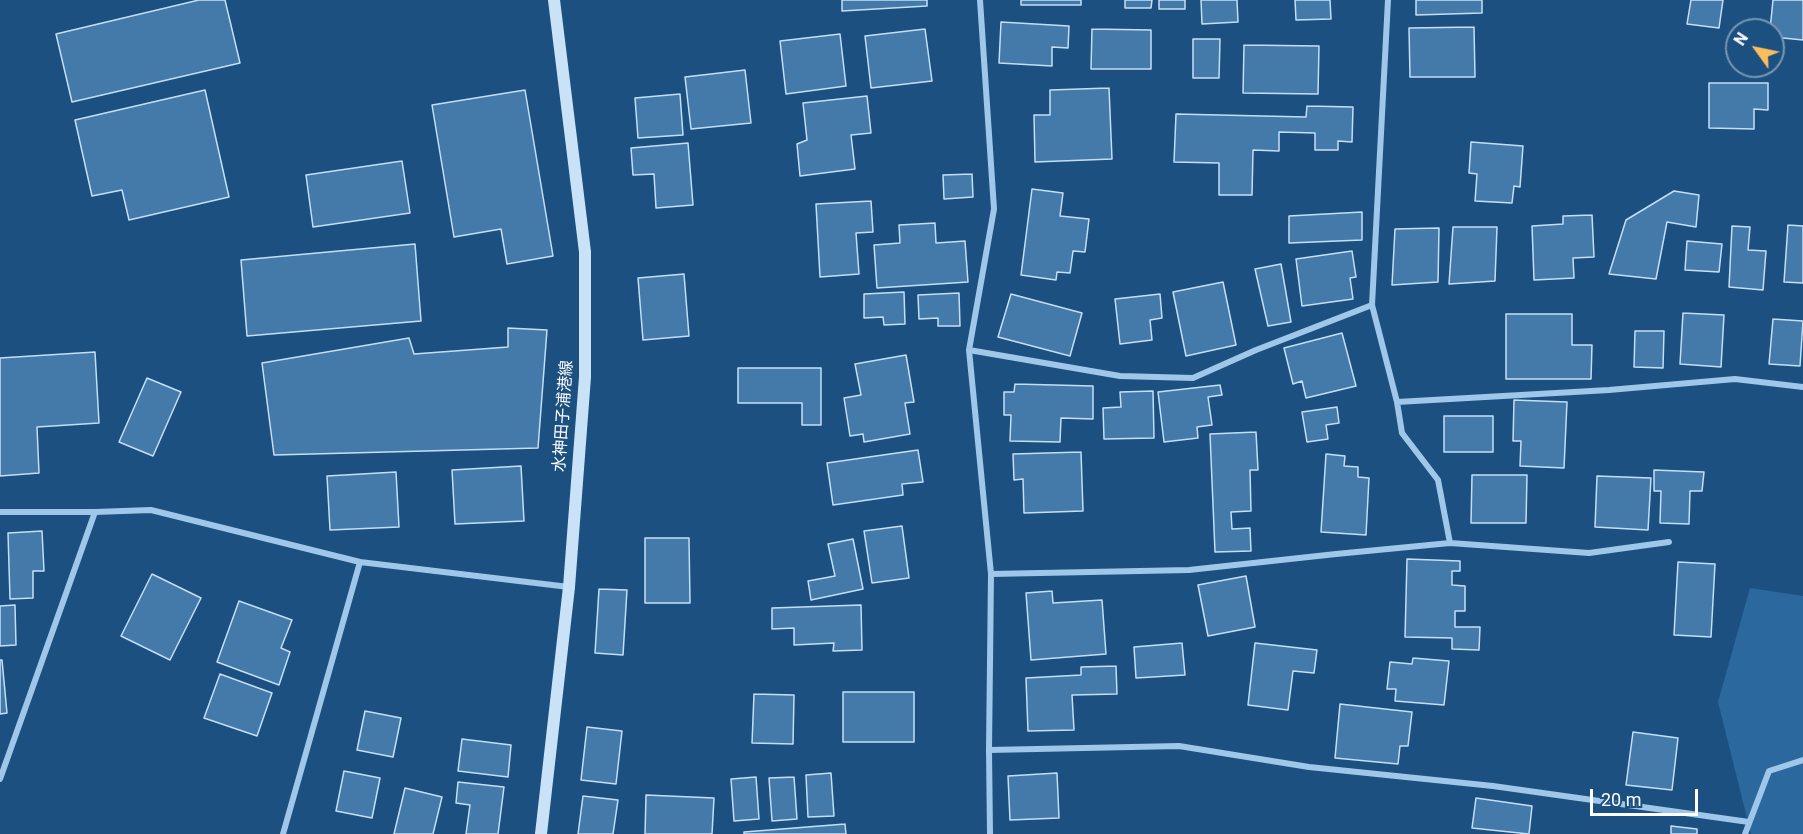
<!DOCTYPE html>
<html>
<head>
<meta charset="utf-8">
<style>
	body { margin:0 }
	#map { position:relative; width:1803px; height:834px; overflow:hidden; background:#1c5080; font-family:Roboto,sans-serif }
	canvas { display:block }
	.north { position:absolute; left:1725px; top:18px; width:60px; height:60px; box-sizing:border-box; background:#1c5080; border:2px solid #7796b3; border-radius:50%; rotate:303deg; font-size:16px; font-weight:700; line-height:24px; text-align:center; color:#fff }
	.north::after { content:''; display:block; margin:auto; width:21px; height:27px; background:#fabf5c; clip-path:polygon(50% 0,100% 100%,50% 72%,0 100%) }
	.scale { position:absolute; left:1590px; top:789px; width:108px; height:27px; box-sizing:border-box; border:3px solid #fff; border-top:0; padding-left:8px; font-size:18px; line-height:21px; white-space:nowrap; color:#fff; -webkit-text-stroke:4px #1c5080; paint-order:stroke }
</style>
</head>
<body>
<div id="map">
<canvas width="1803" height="834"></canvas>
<div class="north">N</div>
<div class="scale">20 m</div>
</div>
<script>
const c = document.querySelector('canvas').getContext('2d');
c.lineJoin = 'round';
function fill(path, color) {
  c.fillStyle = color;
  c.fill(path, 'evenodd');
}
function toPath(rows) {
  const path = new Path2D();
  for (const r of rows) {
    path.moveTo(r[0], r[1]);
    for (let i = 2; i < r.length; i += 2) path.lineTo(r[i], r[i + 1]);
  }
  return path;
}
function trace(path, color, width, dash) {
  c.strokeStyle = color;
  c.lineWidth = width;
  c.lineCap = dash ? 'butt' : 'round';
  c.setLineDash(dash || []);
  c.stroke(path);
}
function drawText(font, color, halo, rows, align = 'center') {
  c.font = font + ' Roboto,"Noto Sans JP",sans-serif';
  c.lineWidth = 6;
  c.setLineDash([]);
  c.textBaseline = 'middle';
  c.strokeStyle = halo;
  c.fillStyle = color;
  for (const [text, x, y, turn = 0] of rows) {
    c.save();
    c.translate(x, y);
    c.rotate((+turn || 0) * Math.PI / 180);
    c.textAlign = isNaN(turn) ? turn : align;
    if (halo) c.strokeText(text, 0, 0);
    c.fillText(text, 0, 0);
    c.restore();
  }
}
fill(toPath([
	[1750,588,1803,596,1803,834,1751,834,1718,702]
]), '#2b689d');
const building = toPath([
	[199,0,225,0,240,63,72,102,56,34,199,0],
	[842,0,927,0,927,6,842,11,842,0],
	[1021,0,1081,0,1081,5,1021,5,1021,0],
	[1125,0,1152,0,1151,8,1125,8,1125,0],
	[1159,0,1185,0,1185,9,1159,9,1159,0],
	[1201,0,1237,0,1238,22,1202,24,1201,0],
	[1295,0,1330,0,1331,19,1296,20,1295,0],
	[1416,0,1482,0,1482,13,1416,15,1416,0],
	[1691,0,1723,0,1719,28,1687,24,1691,0],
	[1773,0,1803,0,1803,40,1773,37,1773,30,1770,30,1773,0],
	[1001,22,1069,26,1068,48,1052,47,1052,66,999,63,1001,22],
	[1474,27,1475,77,1410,77,1409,28,1474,27],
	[925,29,932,81,871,88,865,36,925,29],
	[1092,29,1151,30,1151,69,1091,69,1092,29],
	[840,34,846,86,786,94,780,41,840,34],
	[1193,39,1220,39,1219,78,1193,78,1193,39],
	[1244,45,1319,46,1318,94,1243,93,1244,45],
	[745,70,751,123,691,129,685,77,745,70],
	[1709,83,1768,83,1768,110,1754,109,1754,129,1709,128,1709,83],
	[1109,88,1112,159,1035,162,1034,115,1050,115,1050,90,1109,88],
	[205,90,229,197,129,220,122,190,92,196,75,120,205,90],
	[525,90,553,256,507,264,501,229,454,237,432,105,525,90],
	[680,94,683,135,638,138,635,98,680,94],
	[867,96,871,133,851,135,855,169,800,176,797,144,807,140,803,103,867,96],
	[1307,106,1353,107,1352,142,1338,141,1338,150,1315,150,1315,133,1279,132,1279,151,1253,150,1252,195,1219,195,1219,163,1174,162,1176,114,1306,117,1307,106],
	[1471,142,1523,146,1520,187,1514,186,1512,203,1475,201,1477,174,1469,173,1471,142],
	[688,143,693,205,656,208,654,174,633,175,631,148,688,143],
	[402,161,410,213,313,227,306,175,402,161],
	[972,174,973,197,944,199,943,175,972,174],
	[1032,189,1063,193,1060,216,1089,219,1085,252,1073,251,1070,273,1057,272,1056,280,1021,275,1032,189],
	[1674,191,1699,195,1696,227,1667,222,1656,279,1609,274,1626,220,1674,191],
	[871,201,873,232,856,233,859,274,820,277,816,204,871,201],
	[1362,212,1362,240,1289,243,1289,216,1362,212],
	[1592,215,1594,257,1573,258,1574,278,1534,280,1532,226,1563,224,1563,216,1592,215],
	[935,223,936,243,965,241,968,282,877,288,874,245,900,243,899,225,935,223],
	[1788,225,1803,226,1803,283,1784,282,1788,225],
	[1732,226,1750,227,1748,250,1766,251,1763,290,1729,287,1732,226],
	[1453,227,1497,227,1495,281,1449,284,1453,227],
	[1439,228,1438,282,1392,285,1395,229,1439,228],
	[1687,241,1722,244,1719,272,1685,270,1687,241],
	[415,244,421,321,247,336,241,260,415,244],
	[1352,251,1356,277,1350,278,1353,299,1302,306,1296,259,1352,251],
	[1281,264,1291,322,1268,326,1255,269,1281,264],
	[684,274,689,336,643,340,638,278,684,274],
	[1223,282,1236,345,1186,356,1173,292,1223,282],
	[904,292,905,324,884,325,883,317,864,318,864,294,904,292],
	[959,293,960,326,938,326,938,318,919,319,918,295,959,293],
	[1011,294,1082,313,1070,356,998,337,1011,294],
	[1160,294,1162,318,1150,320,1152,340,1120,344,1115,299,1160,294],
	[1683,313,1724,315,1721,367,1680,364,1683,313],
	[1506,314,1572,314,1572,345,1592,345,1591,379,1506,379,1506,314],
	[1773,319,1803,321,1800,366,1769,364,1773,319],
	[508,328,547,330,538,448,274,455,262,363,409,338,414,354,508,347,508,328],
	[1635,331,1664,331,1663,368,1634,367,1635,331],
	[1342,333,1356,386,1306,398,1302,381,1293,384,1284,348,1342,333],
	[95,352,99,423,37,427,39,473,0,476,0,358,95,352],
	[906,355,914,402,905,403,910,434,864,442,863,434,850,436,844,398,861,395,855,364,906,355],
	[738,368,821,368,821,425,802,425,802,403,738,403,738,368],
	[147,378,181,392,153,456,119,442,147,378],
	[1015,384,1093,386,1093,419,1061,418,1060,442,1010,441,1011,415,1004,415,1004,392,1014,392,1015,384],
	[1220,385,1222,395,1208,397,1212,425,1197,427,1198,438,1164,442,1158,392,1220,385],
	[1153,391,1154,438,1104,439,1103,408,1121,407,1120,392,1153,391],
	[1514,400,1567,402,1564,468,1520,466,1521,441,1513,441,1514,400],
	[1337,407,1339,423,1326,425,1328,439,1307,442,1302,412,1337,407],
	[1444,416,1493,416,1493,452,1444,452,1444,416],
	[1256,432,1258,470,1250,470,1251,511,1231,512,1232,529,1250,528,1251,551,1215,552,1210,434,1256,432],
	[918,450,923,482,902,484,903,495,833,505,827,463,918,450],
	[1081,452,1083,511,1024,513,1023,479,1014,480,1013,454,1081,452],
	[1326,454,1345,456,1344,466,1358,467,1358,477,1369,478,1366,535,1321,532,1326,454],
	[521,466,524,521,455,524,452,470,521,466],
	[1654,470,1704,472,1702,491,1690,491,1689,524,1660,523,1661,491,1654,491,1654,470],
	[396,472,399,527,330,530,327,476,396,472],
	[1472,475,1527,475,1526,523,1471,523,1472,475],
	[1597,476,1651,478,1648,530,1595,527,1597,476],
	[902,526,909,578,872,583,864,531,902,526],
	[42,531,44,571,33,571,33,598,10,599,8,533,42,531],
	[645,538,689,538,690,603,645,603,645,538],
	[853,539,863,589,811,600,808,581,835,576,828,544,853,539],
	[1407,559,1460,561,1460,571,1452,571,1452,585,1465,586,1465,611,1455,611,1455,627,1480,627,1479,650,1452,649,1452,638,1405,637,1407,559],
	[1678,562,1715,564,1711,637,1674,635,1678,562],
	[152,574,201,598,170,660,121,636,152,574],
	[1246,576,1255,627,1208,636,1198,585,1246,576],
	[599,589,627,590,623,655,595,653,599,589],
	[1052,591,1053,603,1102,600,1106,654,1031,660,1026,593,1052,591],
	[239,601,292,620,281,648,290,652,279,685,217,662,239,601],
	[15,605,16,645,0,646,0,606,15,605],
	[861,605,862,650,833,651,834,643,794,645,794,628,772,629,772,608,861,605],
	[1182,643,1185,675,1136,678,1134,647,1182,643],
	[1255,643,1317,650,1314,673,1293,671,1288,710,1248,705,1255,643],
	[1413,658,1449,661,1444,705,1395,701,1396,689,1387,689,1390,662,1412,664,1413,658],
	[0,660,2,660,7,713,0,714,0,660],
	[1116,666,1117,694,1072,695,1074,730,1028,731,1026,678,1081,675,1081,667,1116,666],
	[220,674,272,693,257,736,204,718,220,674],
	[843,692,914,692,914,742,843,742,843,692],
	[754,694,794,695,793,744,752,743,754,694],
	[1340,704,1412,712,1408,746,1400,746,1398,764,1335,758,1340,704],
	[365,711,401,718,393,757,357,750,365,711],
	[587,727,622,731,616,784,581,780,587,727],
	[1633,732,1678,738,1672,790,1626,785,1633,732],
	[462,739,511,745,508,777,458,771,462,739],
	[344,771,380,778,372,818,336,811,344,771],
	[831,773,834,816,808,817,806,775,831,773],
	[1057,773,1059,818,1010,820,1008,776,1057,773],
	[756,777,759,819,734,821,731,779,756,777],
	[794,777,797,819,772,821,769,778,794,777],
	[458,782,504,787,498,834,466,834,470,805,456,803,458,782],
	[405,788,442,797,433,834,394,834,405,788],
	[646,795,714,798,712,834,645,834,646,795],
	[583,796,618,800,613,834,578,834,583,796],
	[1476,798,1532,806,1529,834,1472,828,1476,798],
	[845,824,846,834,744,834,744,832,845,824],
	[1671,826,1697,829,1697,834,1671,834,1671,826]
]);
fill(building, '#447aaa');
trace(building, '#c3dff7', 1.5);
trace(toPath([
	[980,0,994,209,969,350,991,574,989,750,990,834],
	[1388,0,1372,305,1397,402,1402,433,1438,480,1450,543],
	[969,350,1120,376,1193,378,1256,350,1372,305],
	[1397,402,1609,390,1735,379,1803,387],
	[0,512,95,512,151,510,360,562,569,587],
	[991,574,1189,570,1336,554,1450,543,1589,553,1669,542],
	[989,750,1179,746,1309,767,1493,786,1749,822],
	[0,779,95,512],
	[283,834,360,562],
	[1745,834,1769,771,1803,760]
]), '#9fc7e9', 6);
trace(toPath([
	[541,834,569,587,585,377,585,252,554,0]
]), '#cae2f7', 12);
drawText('16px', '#fff', '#1c5080', [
	["水神田子浦港線",564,416,-86]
]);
</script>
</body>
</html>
